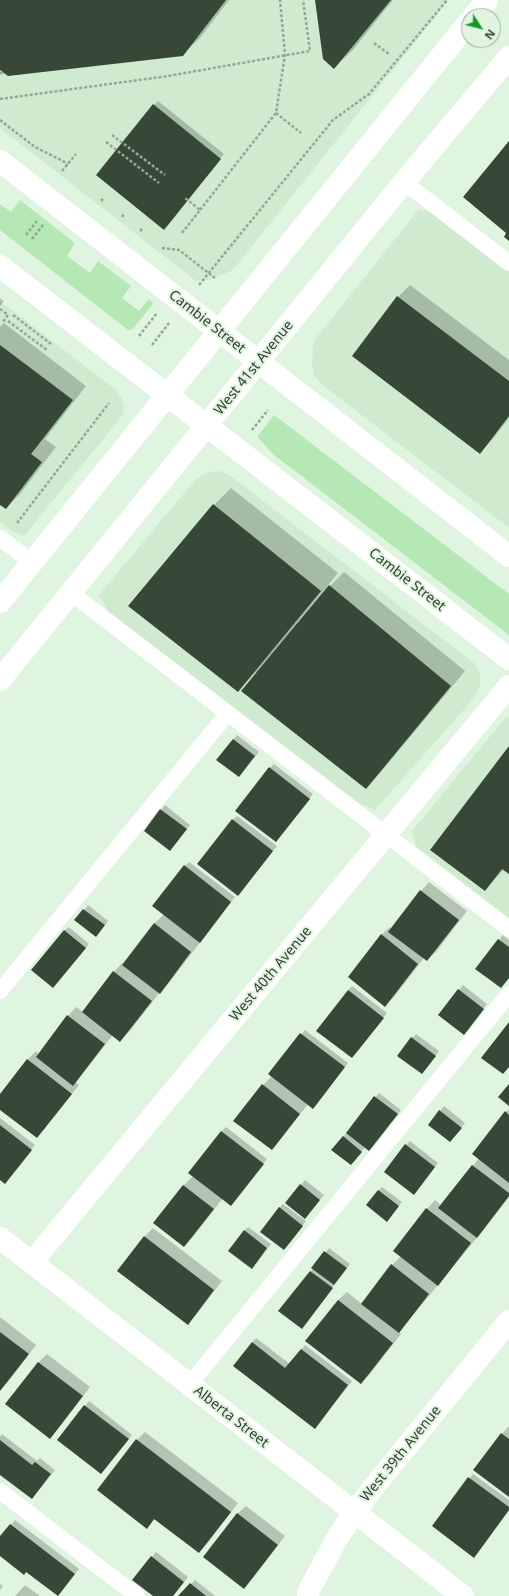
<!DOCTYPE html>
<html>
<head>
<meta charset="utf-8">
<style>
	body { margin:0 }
	#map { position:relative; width:509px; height:1596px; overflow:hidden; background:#e0f5df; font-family:"Noto Sans",sans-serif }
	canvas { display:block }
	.north { position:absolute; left:461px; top:8px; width:40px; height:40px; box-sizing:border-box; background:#e0f5df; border:1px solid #9cac9b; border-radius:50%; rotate:126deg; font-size:11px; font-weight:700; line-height:16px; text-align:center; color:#363e36 }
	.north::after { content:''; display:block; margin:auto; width:14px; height:18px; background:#15982c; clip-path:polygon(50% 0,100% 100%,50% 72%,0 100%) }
</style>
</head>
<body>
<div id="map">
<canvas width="509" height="1596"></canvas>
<div class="north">N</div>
</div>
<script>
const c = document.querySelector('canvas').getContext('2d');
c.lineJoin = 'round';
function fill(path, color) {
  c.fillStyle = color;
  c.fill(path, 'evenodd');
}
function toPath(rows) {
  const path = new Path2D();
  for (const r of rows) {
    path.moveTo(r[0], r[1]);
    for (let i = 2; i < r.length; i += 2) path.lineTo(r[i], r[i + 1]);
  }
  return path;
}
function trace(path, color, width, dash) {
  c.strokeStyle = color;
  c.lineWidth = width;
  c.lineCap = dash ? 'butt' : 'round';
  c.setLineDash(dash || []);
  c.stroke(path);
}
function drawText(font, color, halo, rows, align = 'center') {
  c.font = font + ' "Noto Sans",sans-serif';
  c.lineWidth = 4;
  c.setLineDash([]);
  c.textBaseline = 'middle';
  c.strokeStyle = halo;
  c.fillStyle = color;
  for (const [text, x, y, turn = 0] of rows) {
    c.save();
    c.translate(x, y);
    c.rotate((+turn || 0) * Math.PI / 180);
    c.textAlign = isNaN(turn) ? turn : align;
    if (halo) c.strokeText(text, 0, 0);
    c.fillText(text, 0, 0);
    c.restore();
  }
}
fill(toPath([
	[0,0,449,0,237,265,231,271,208,280,196,281,0,128],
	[419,209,433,213,509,271,509,528,321,384,314,375,312,363,313,345,316,338],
	[0,301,115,389,121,397,124,406,123,414,118,421,24,536,12,531,0,522],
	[219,471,228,474,474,663,480,672,480,685,475,697,375,810,362,805,108,611,99,595,195,480,208,472],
	[509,717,509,918,416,846,412,831,504,719]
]), '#d0ead0');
fill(toPath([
	[20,200,75,243,67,256,90,273,98,261,131,286,122,298,139,311,149,299,152,302,153,304,133,329,128,330,0,230,0,204,11,212],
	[274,415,509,594,509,635,274,455,257,437]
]), '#b5e8b5');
fill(toPath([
	[0,0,229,0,200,38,182,55,0,68],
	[316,0,393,0,353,50,334,68],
	[158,101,224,154,168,225,154,105],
	[410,285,509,360,509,418,492,440,480,452,353,356,398,297],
	[0,298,4,301,0,306],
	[4,323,86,386,45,439,56,447,20,494,6,508,0,504,0,327],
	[231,488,338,573,297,623,298,624,330,586,344,572,465,671,380,773,366,788,256,672,238,691,130,606,214,505],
	[237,735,259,752,239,776,233,740],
	[509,748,509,873,504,869,485,890],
	[274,764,313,794,276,841,270,768],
	[165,805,190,825,174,845,145,831],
	[237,816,277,846,238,895,233,820],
	[189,862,235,897,168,984,160,992,129,1032,120,1040,113,1035,76,1082,79,1085,45,1128,37,1137,0,1108,0,1095,27,1060,36,1051,39,1054,68,1016,76,1007,83,1012,114,972,122,963,123,964,154,924,164,914,185,866],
	[429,882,467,911,436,952,427,960,424,958,394,997,385,1005,381,935,390,927,392,929,421,891],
	[88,905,108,921,96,936,76,920],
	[69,927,89,944,57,983,64,931],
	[503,935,509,940,509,978,476,968],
	[463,985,487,1004,468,1030,439,1015],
	[352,986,387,1013,356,1053,348,990],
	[305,1030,348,1063,317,1104,308,1104,280,1140,272,1149,263,1085,272,1076,270,1074],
	[416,1034,439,1051,426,1069,412,1038],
	[379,1093,401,1110,373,1146,369,1150,365,1147,355,1160,343,1137],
	[444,1106,465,1123,450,1141,440,1111],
	[509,1109,509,1197,485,1228,399,1332,401,1334,370,1374,361,1383,307,1341,338,1300,347,1292,362,1304,392,1265,401,1256,427,1209,435,1200,442,1206,479,1158,506,1112],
	[0,1118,35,1145,5,1183,0,1179],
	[226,1127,267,1159,235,1200,223,1198,193,1237,184,1246,155,1223,184,1185,193,1176,222,1131],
	[410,1141,438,1163,418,1189,406,1145],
	[305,1180,324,1195,309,1213,286,1203],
	[382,1187,402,1202,391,1216,378,1191],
	[283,1204,306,1221,288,1245,279,1208],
	[248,1227,271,1244,256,1264,244,1231],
	[153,1228,222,1281,196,1315,187,1323,145,1236],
	[329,1248,350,1264,302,1328,280,1311],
	[0,1317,36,1345,8,1382,0,1390],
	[256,1338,290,1364,305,1345,352,1381,319,1423,234,1366],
	[47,1354,90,1387,58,1429,50,1438,6,1404,39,1362],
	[89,1401,132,1435,101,1473,58,1440],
	[509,1426,509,1495,502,1434],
	[145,1432,238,1503,207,1544,199,1552,155,1519,147,1527,137,1440],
	[2,1434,37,1461,40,1458,55,1470,32,1498,0,1474,0,1437],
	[473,1474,509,1500,509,1510,478,1552,433,1526],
	[246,1506,285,1536,252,1579,244,1588,237,1514],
	[15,1520,79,1569,58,1595,26,1571,0,1555,0,1538],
	[156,1552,188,1577,173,1596,154,1596,152,1557],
	[195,1580,215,1596,180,1596],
	[0,1584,3,1586,0,1590],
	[25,1585,40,1596,15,1596]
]), '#0003');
fill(toPath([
	[0,0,226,0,183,56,8,76,0,70],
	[315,0,391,0,334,69,323,59],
	[153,104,221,159,164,230,96,175],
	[509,141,509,241,504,237,506,233,463,197],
	[397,296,509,381,509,416,480,454,352,356],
	[0,345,73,400,31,454,42,462,6,509,0,505],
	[213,504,321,591,238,692,128,606],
	[329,585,451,686,366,789,241,691],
	[233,739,255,756,239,777,216,760],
	[509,746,509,874,502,869,485,891,430,850],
	[269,767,310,799,276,842,235,811],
	[160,809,187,829,170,851,144,831],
	[232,819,273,851,238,896,197,864],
	[184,865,231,902,200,943,152,906],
	[420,890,459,920,427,961,388,932],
	[83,909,105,925,96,937,74,920],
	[154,923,191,952,160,994,122,965],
	[64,930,86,948,53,988,31,970],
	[381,934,418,964,385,1007,348,977],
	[498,939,509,947,509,978,501,988,475,969],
	[113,971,152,1001,120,1042,82,1012],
	[458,989,484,1009,464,1035,438,1015],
	[348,990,384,1018,352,1058,316,1031],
	[67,1015,105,1044,73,1086,36,1057],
	[509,1022,509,1067,503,1074,481,1058],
	[300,1033,345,1067,313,1109,268,1074],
	[411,1037,436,1056,422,1074,397,1056],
	[27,1059,72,1094,37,1138,0,1110,0,1094],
	[262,1084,300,1114,272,1150,233,1121],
	[509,1084,509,1106,498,1097],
	[374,1096,398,1114,369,1151,346,1133],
	[439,1110,462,1128,450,1142,428,1125],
	[505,1111,509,1115,509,1183,472,1154],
	[0,1125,32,1150,5,1184,0,1180],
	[221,1131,264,1164,231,1206,188,1173],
	[343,1136,362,1152,351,1165,331,1150],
	[405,1144,435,1167,414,1195,384,1172],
	[472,1165,509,1193,509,1196,477,1238,438,1208],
	[300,1184,320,1200,305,1219,285,1203],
	[183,1185,214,1209,184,1247,153,1223],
	[378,1190,399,1206,387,1222,366,1205],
	[279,1207,303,1226,284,1250,260,1232],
	[426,1208,471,1243,438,1286,393,1251],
	[244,1230,267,1248,252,1269,228,1251],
	[144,1236,214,1290,188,1325,117,1271],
	[324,1251,347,1268,334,1285,311,1268],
	[391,1264,429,1294,399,1333,361,1304],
	[310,1271,333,1288,302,1329,278,1311],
	[338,1300,393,1343,361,1384,305,1341],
	[0,1332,29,1354,0,1391],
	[252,1342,285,1368,301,1349,348,1385,315,1429,233,1366],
	[38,1362,83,1396,50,1439,5,1404],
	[84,1405,129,1439,101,1474,57,1440],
	[501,1433,509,1439,509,1497,473,1470],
	[136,1439,231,1512,199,1553,154,1519,147,1529,97,1490],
	[0,1440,32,1465,35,1462,51,1474,32,1499,0,1475],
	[468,1477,509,1507,509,1510,474,1558,432,1526],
	[237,1513,278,1545,244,1589,203,1557],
	[10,1524,75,1574,58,1596,26,1572,24,1575,0,1556,0,1536],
	[151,1556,184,1582,173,1596,153,1596,132,1580],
	[190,1583,206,1596,178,1596]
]), '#374837');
trace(toPath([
	[374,43,389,54],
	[0,73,4,73],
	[0,99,168,76,310,51,303,0],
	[276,113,301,133],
	[0,120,35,147,61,160,68,164],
	[112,135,165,175],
	[106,142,159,183],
	[62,171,76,154],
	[101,201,104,198],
	[200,210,276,113,285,55,280,0],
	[122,217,124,214],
	[140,231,143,228],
	[182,233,200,210,185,198],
	[26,235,37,221],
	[32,239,43,225],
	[162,248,179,250,215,278],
	[199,285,333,120,369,94,447,0],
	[0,309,8,315,2,323],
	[13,315,51,344],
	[8,321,47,350],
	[139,336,157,313],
	[152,345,169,323],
	[252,430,268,410],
	[17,523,109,403]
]), '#96a595', 2.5, [3, 2]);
trace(toPath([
	[404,182,509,263],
	[0,538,32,562],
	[71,593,509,929],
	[0,991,228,713],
	[189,1385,509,994],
	[0,1491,137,1596]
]), '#fff', 16);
trace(toPath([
	[0,1238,463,1596],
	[32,1262,509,686],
	[308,1596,309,1590,339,1535,372,1489,509,1321]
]), '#fff', 22);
trace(toPath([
	[474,16,487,0],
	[0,161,509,556],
	[0,266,509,659],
	[0,602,469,22],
	[0,680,404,182,509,57]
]), '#fff', 22);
drawText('14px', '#363e36', '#e0f5df', [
	["Cambie Street",207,322,38],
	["West 41st Avenue",254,368,-51],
	["Cambie Street",407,580,38],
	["West 40th Avenue",271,974,-50],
	["Alberta Street",231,1417,38],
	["West 39th Avenue",401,1454,-51]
]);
</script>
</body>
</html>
